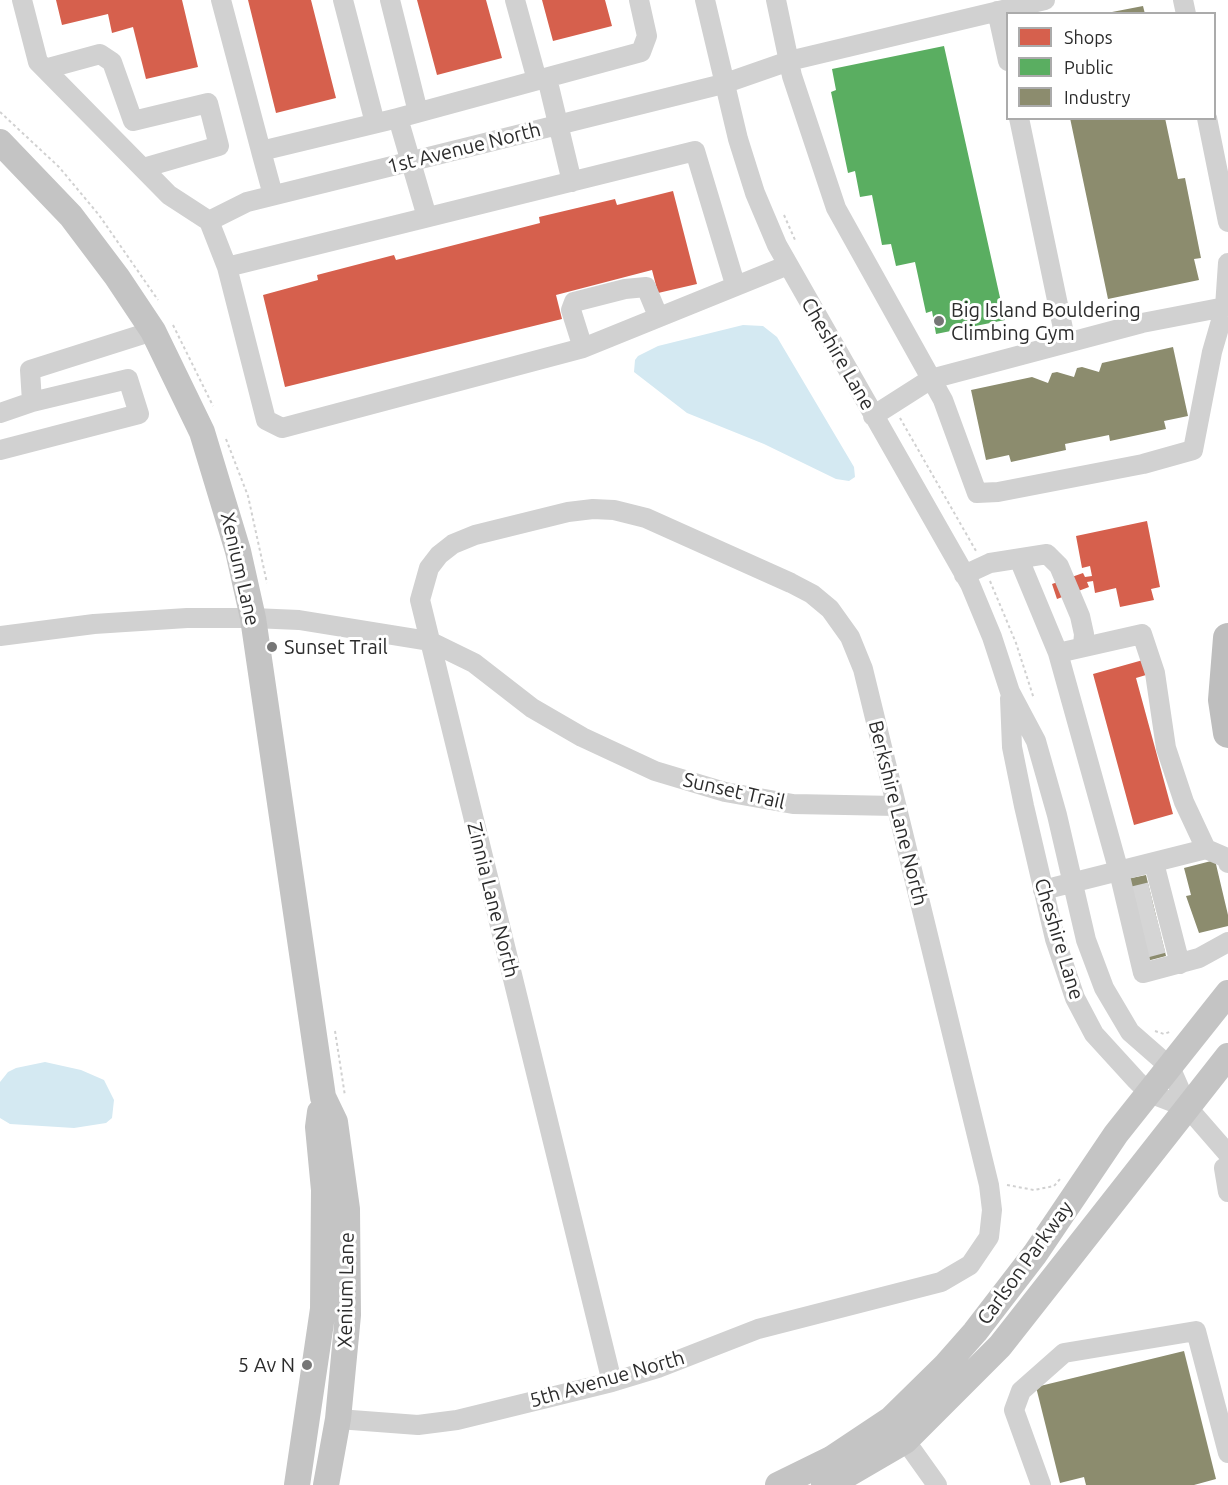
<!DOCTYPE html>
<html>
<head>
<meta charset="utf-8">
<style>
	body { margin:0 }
	#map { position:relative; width:1228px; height:1485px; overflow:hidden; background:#fff; font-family:Ubuntu,sans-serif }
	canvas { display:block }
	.legend { position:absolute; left:1006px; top:12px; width:210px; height:108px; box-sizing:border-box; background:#fff; border:2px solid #ababab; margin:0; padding:8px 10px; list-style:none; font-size:18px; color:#2c2c2c }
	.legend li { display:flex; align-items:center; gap:12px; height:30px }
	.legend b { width:30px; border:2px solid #ababab }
</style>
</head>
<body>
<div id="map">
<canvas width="1228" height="1485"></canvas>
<ul class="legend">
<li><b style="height:16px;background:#d6604d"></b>Shops</li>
<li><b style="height:16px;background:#5aae61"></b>Public</li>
<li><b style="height:16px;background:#8c8c6e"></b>Industry</li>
</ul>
</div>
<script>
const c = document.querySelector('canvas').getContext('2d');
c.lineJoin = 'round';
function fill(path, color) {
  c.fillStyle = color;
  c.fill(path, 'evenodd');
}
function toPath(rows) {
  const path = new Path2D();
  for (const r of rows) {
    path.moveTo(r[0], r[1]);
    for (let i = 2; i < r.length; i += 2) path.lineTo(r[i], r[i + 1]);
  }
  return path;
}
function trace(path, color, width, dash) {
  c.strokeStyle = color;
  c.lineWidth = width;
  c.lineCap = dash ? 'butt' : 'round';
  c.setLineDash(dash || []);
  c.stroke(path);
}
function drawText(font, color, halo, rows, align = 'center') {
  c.font = font + ' Ubuntu,sans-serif';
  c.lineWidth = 6;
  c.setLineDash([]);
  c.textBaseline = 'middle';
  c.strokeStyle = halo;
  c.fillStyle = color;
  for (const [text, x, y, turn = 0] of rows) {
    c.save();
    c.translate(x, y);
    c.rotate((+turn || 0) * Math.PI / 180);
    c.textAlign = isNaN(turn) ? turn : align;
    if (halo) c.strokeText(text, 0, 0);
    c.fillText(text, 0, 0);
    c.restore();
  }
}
fill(toPath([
	[743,325,763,326,777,337,854,467,855,477,849,481,836,479,764,444,687,413,634,372,635,360,638,356,658,346],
	[45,1062,81,1070,104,1080,114,1100,112,1118,106,1123,74,1128,10,1124,0,1118,0,1082,8,1072,16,1068]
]), '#d4e9f2');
fill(toPath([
	[56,0,182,0,198,67,146,79,133,27,112,33,108,14,62,25],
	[248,0,311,0,336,98,276,113],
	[417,0,486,0,502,58,437,75],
	[542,0,605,0,612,26,553,41],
	[673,191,697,284,658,293,652,270,556,295,562,319,285,387,263,295,318,280,317,275,394,255,396,260,540,223,539,217,615,199,617,205],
	[1147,521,1160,587,1151,589,1154,600,1120,607,1116,588,1095,593,1093,581,1087,582,1089,587,1057,599,1052,584,1083,573,1085,577,1092,576,1090,566,1082,568,1076,536],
	[1143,660,1146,675,1136,678,1173,814,1134,825,1093,674]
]), '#d6604d');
fill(toPath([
	[944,46,1005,320,936,334,932,311,926,313,915,262,896,266,891,244,882,245,872,195,860,197,855,171,848,173,831,92,836,90,832,69]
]), '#5aae61');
fill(toPath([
	[1143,6,1145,14,1112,14,1112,12],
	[1070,118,1165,118,1178,179,1185,178,1201,258,1194,259,1199,280,1108,299],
	[1173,347,1188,416,1164,421,1166,429,1110,441,1109,435,1065,444,1066,450,1011,462,1009,455,986,460,971,390,1032,377,1048,383,1052,373,1057,372,1074,377,1077,368,1082,367,1099,372,1102,363],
	[1215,860,1228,915,1228,926,1199,933,1186,896,1191,895,1184,868],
	[1146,875,1166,956,1147,961,1127,879],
	[1184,1351,1216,1479,1194,1485,1086,1485,1084,1477,1060,1483,1036,1387]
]), '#8c8c6e');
trace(toPath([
	[1131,897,1151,892],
	[1135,914,1155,909],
	[1140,931,1159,926],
	[1144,948,1163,943]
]), '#d5d5d5', 20, [20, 10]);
trace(toPath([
	[0,112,59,167,99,215,158,300],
	[784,215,795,240],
	[173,325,213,406],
	[900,418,976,551],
	[226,439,248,496,267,583],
	[990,581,1016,643,1034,699],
	[335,1031,345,1096],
	[1155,1031,1164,1034,1172,1031],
	[1007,1185,1034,1190,1054,1186,1060,1179]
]), '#d1d1d1', 2, [3, 3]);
trace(toPath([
	[22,0,38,62,169,195,209,221,227,267],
	[221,0,261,151],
	[343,0,375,123],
	[390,0,418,112],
	[515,0,537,80],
	[705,0,738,139,755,193,777,245,970,584,992,637,1010,692,1036,741,1057,815,1086,940,1104,988,1130,1032,1170,1067,1188,1108,1228,1154],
	[776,0,792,76,836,208,943,400,977,493,998,492,1143,464,1193,450,1212,352,1225,307,1228,263],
	[1183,0,1186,14],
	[997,11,1008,61],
	[45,69,100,54,112,62,133,121,208,103,219,146,143,168],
	[547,78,572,182],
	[398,118,641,52,647,36,639,0],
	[1019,118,1066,343],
	[1207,118,1228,222],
	[273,195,261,151,398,118,427,217],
	[209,221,247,202,723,84,789,61,1045,0],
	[735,284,695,151,227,267,266,420,282,428,583,348,788,265],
	[583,348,571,310,574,302,625,289,646,287,658,316],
	[0,413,32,402,30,370,153,331],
	[873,416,931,379,1142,323,1225,307],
	[0,450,139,414,128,379,32,402],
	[1019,559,1058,653],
	[964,575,990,563,1047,554,1059,566,1080,616,1084,634,1083,646],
	[0,636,94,624,187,618,253,618,299,620,429,641,474,663,532,708,582,737,655,771,725,792,793,804,896,806],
	[1010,698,1012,747,1024,806,1055,939,1075,998,1094,1034,1136,1080,1149,1093,1188,1108],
	[1206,849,1184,802,1166,748,1155,673,1142,634,1058,653,1119,872,1143,973,1199,958,1228,942],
	[1154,863,1180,964],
	[1043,890,1206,849,1227,858,1228,863],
	[1228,1165,1224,1168,1228,1192],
	[338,1419,418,1425,457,1420,612,1382,658,1368,758,1329,941,1282,970,1265,989,1237,992,1210,989,1185,863,669,850,637,830,609,812,594,791,583,646,518,614,510,593,509,568,512,475,535,453,544,439,555,429,568,420,600,612,1382],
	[897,1429,937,1485],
	[1041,1485,1014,1410,1021,1391,1064,1353,1196,1331,1228,1453]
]), '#d1d1d1', 20);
trace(toPath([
	[0,142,71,216,117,277,153,331,202,432,238,551,253,618,323,1097,335,1122,347,1209,348,1315,338,1419,326,1485],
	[297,1485,323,1309,324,1190,318,1127,320,1112],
	[778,1485,831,1459,891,1419,945,1366,975,1332,1035,1254,1116,1134,1228,993],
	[824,1485,845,1476,905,1441,1000,1346,1228,1056]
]), '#c4c4c4', 26);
trace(toPath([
	[1228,638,1223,700,1228,733]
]), '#bebebe', 30);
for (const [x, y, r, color] of [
	[939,321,6,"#767676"],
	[272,647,6,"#767676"],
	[307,1365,6,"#767676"]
]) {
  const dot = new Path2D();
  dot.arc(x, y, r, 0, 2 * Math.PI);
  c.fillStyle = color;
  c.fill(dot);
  trace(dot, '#fff', 2);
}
drawText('20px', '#2c2c2c', '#fff', [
	["1st Avenue North",464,148,-14],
	["Cheshire Lane",838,354,60],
	["Xenium Lane",240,569,77],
	["Sunset Trail",734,791,13],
	["Berkshire Lane North",898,813,76],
	["Zinnia Lane North",493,900,76],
	["Cheshire Lane",1059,939,73],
	["Carlson Parkway",1025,1263,-54],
	["Xenium Lane",346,1290,-89],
	["5th Avenue North",607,1379,-16]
]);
drawText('20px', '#2c2c2c', '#fff', [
	["Big Island Bouldering",951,310],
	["Climbing Gym",951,333],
	["Sunset Trail",284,647],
	["5 Av N",295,1365,"right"]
], 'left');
</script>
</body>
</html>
